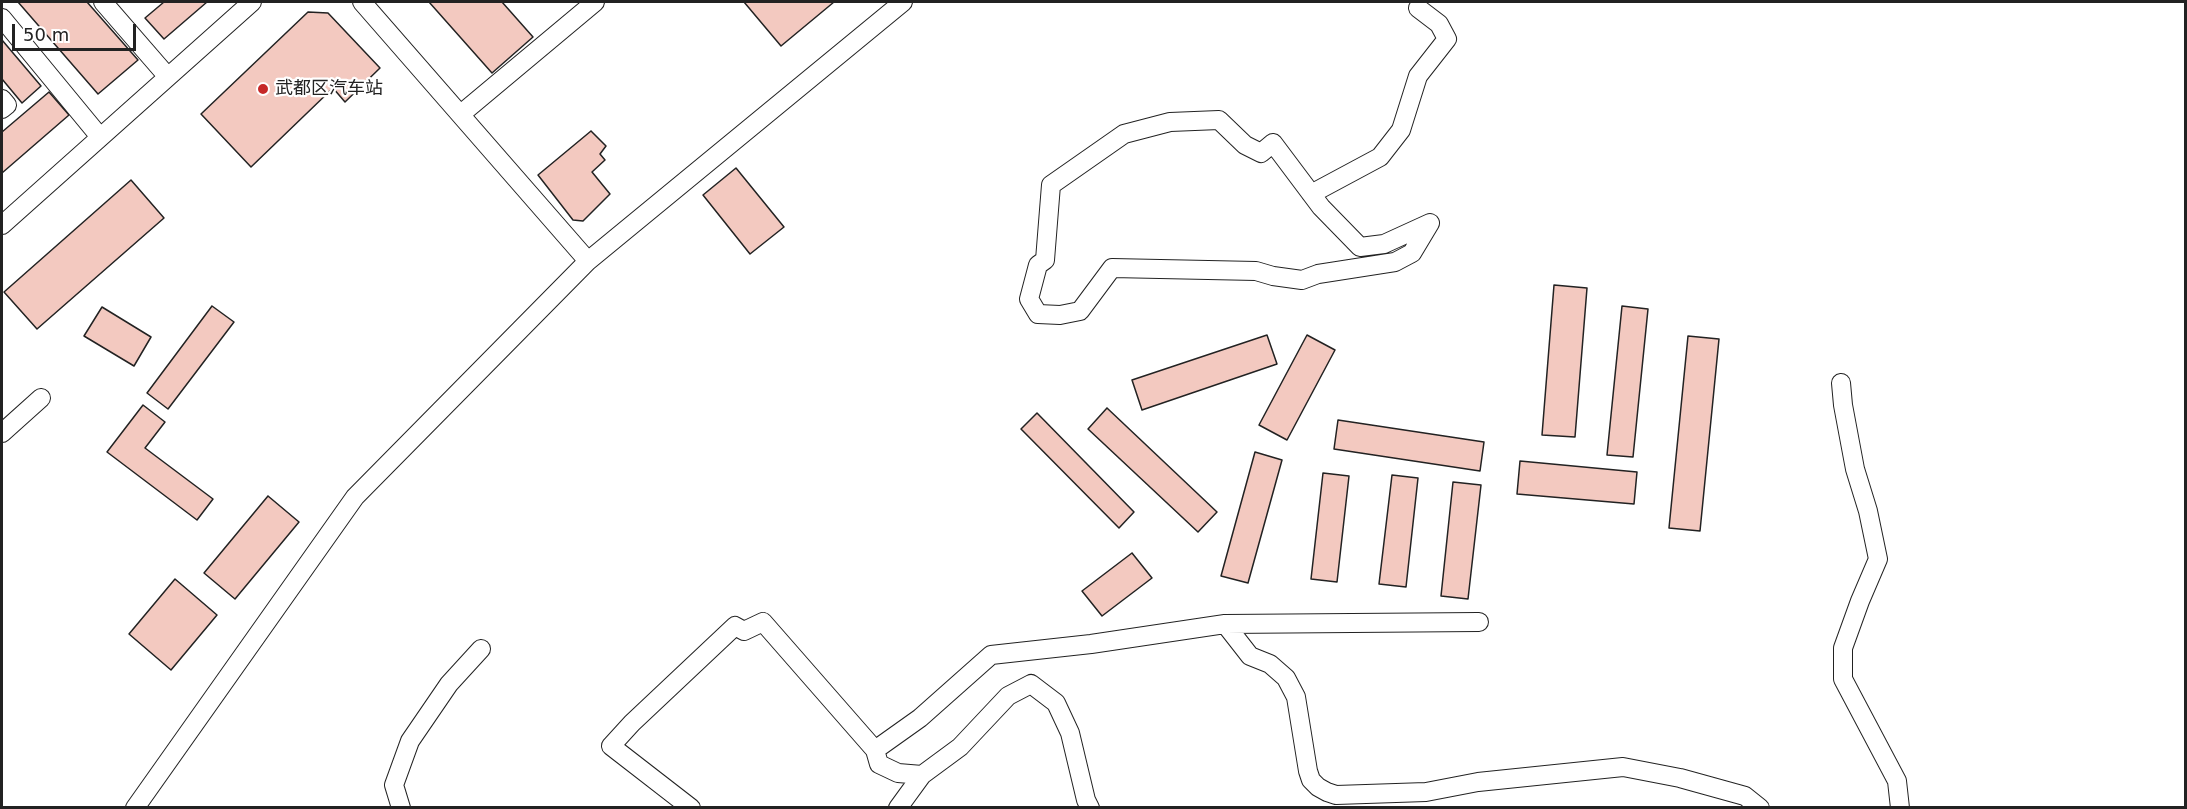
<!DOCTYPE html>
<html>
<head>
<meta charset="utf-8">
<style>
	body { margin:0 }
	#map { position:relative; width:2187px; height:809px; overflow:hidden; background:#fff; font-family:"DejaVu Sans",sans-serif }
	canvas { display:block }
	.frame { position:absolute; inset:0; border:3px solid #222; pointer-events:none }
	.scale { position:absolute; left:12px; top:24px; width:124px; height:27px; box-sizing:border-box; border:3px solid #222; border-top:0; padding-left:8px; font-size:18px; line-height:21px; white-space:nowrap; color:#222; -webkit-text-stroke:4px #fff; paint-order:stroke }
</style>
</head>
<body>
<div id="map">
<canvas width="2187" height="809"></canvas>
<div class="frame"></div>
<div class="scale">50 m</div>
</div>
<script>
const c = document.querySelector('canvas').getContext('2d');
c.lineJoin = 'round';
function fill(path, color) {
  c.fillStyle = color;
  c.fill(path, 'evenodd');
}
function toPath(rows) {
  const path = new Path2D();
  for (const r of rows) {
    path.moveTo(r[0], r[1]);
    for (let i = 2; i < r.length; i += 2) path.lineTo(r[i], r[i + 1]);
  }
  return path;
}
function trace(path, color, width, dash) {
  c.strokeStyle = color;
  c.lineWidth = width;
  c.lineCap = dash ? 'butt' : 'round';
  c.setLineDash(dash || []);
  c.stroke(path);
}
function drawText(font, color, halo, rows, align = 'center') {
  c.font = font + ' "DejaVu Sans","Noto Sans SC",sans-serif';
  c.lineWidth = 4.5;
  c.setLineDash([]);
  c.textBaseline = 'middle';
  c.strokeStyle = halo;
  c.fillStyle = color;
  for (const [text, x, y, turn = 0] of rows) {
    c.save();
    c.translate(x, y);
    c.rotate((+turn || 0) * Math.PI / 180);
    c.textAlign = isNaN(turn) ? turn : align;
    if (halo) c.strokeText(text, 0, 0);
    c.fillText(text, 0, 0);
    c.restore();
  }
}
const building = toPath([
	[18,2,87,2,138,60,98,94,18,2],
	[164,2,207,2,164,39,145,18,164,2],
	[429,2,502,2,533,37,492,73,429,2],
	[744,2,834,2,781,46,744,2],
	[308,12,328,13,380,68,345,102,333,88,251,167,201,114,308,12],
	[2,40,41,86,22,103,2,79,2,40],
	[49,92,69,115,2,173,2,132,49,92],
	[591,131,606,146,600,154,605,160,592,172,610,194,583,221,573,220,538,175,591,131],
	[736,168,784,227,750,254,703,195,736,168],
	[131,180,164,218,37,329,4,292,131,180],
	[1554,285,1587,288,1575,437,1542,435,1554,285],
	[212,306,234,322,168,409,147,393,212,306],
	[1622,306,1648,309,1633,457,1607,455,1622,306],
	[102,307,151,337,134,366,84,336,102,307],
	[1267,335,1277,364,1142,410,1132,380,1267,335],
	[1307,335,1335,350,1287,440,1259,425,1307,335],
	[1688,336,1719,339,1700,531,1669,528,1688,336],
	[143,405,165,422,145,448,213,499,197,520,107,452,143,405],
	[1107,408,1217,512,1198,532,1088,429,1107,408],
	[1037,413,1134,512,1119,528,1021,429,1037,413],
	[1338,420,1484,442,1480,471,1334,449,1338,420],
	[1255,452,1282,460,1248,583,1221,576,1255,452],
	[1520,461,1637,472,1634,504,1517,494,1520,461],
	[1323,473,1349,476,1337,582,1311,579,1323,473],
	[1392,475,1418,478,1406,587,1379,584,1392,475],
	[1453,482,1481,485,1468,599,1441,596,1453,482],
	[268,496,299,522,235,599,204,573,268,496],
	[1132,553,1152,578,1102,616,1082,591,1132,553],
	[175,579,217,615,171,670,129,634,175,579]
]);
fill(building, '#f3c9c0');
trace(building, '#222', 1.5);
const minor = toPath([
	[103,2,168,77],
	[362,2,588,261],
	[2,18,100,137],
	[2,99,7,105,2,109],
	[461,114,595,2],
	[1219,120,1245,145,1261,153,1273,143,1321,207,1360,247,1384,244,1430,223,1412,253,1395,262,1318,274,1302,280,1273,276,1256,271,1112,268,1080,311,1060,315,1038,314,1029,299,1038,265,1045,260,1051,185,1124,134,1170,122,1219,120],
	[1311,194,1380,157,1401,130,1418,76,1447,39,1439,24,1418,8],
	[2,225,252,2],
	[1841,383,1843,405,1855,469,1868,511,1878,559,1860,601,1843,648,1843,679,1897,781,1900,808],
	[2,433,41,398],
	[1225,624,1250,656,1270,664,1286,678,1296,697,1308,771,1311,780,1318,787,1327,792,1336,795,1426,792,1478,782,1623,767,1680,778,1745,796,1760,808],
	[135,808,355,497,588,261,903,2],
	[401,808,394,785,410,741,449,684,481,649],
	[691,808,611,746,632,723,735,626,744,631,763,622,875,750],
	[898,808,922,775],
	[1090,808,1086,800,1070,733,1056,703,1031,684,1008,696,960,747,922,775,898,773,879,764,875,750,920,718,991,655,1091,644,1225,624,1479,622]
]);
trace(minor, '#222', 20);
trace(minor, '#fff', 18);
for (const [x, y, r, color] of [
	[263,89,6,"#c62828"]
]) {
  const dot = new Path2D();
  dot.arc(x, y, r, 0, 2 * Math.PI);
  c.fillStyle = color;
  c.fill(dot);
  trace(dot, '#fff', 2);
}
drawText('18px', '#222', '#fff', [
	["武都区汽车站",275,89]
], 'left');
</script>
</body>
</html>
